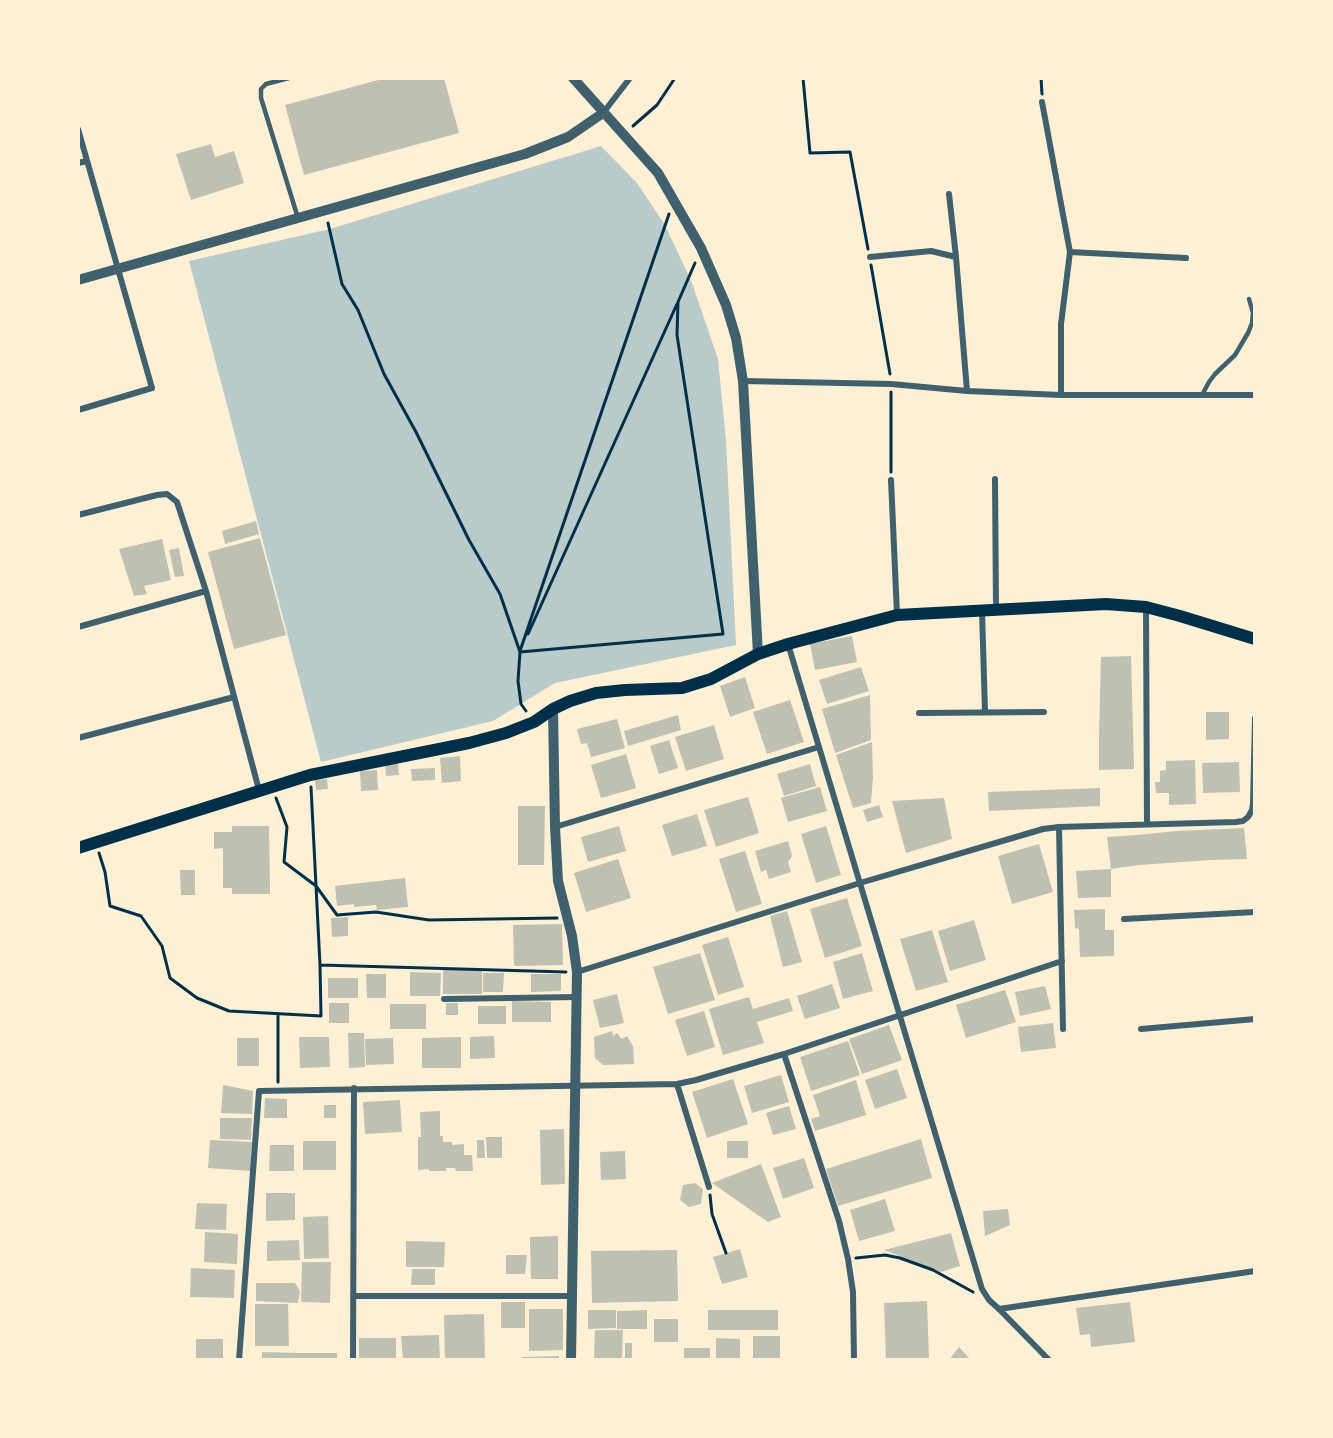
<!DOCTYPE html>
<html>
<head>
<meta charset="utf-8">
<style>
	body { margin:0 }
	#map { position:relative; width:1333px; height:1438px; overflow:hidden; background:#fdf0d5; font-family:"Noto Serif",serif }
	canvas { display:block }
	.frame { position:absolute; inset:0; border:80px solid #fdf0d5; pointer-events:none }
</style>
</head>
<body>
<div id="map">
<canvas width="1333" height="1438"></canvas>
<div class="frame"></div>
</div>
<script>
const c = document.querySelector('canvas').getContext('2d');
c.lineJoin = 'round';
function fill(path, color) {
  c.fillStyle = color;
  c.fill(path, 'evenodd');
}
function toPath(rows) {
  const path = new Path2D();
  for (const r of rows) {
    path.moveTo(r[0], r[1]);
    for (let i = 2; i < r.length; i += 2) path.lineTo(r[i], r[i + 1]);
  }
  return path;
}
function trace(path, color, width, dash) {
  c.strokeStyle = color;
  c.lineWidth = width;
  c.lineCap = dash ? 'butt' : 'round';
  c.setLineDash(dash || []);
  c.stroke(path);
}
fill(toPath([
	[601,146,637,183,665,225,692,283,718,359,726,440,736,645,555,683,493,721,321,762,189,261,330,229]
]), '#b9caca');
fill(toPath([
	[386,78,444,78,459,133,304,175,285,105],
	[211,144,215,157,234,151,244,183,191,200,176,154],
	[256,521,259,534,225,544,222,531],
	[260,538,286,635,234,649,208,552],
	[162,539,171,580,144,586,147,594,134,596,119,549],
	[179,548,184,576,175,577,169,550],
	[852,636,857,662,815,670,810,644],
	[1131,656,1134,769,1099,770,1099,733,1101,657],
	[861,667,869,691,827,704,819,680],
	[745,677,755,708,730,717,720,686],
	[870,695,871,740,835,753,822,709],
	[790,700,804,742,767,754,753,712],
	[1206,712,1229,712,1229,739,1206,740],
	[678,715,681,730,628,746,624,731],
	[617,719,625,748,591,757,587,743,581,744,577,729],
	[714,725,724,759,686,771,675,737],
	[669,740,678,768,659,774,650,746],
	[872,742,873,777,871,803,853,808,836,755],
	[626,754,636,788,601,798,591,765],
	[460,756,461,781,442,783,440,758],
	[1195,760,1196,804,1169,805,1169,793,1156,793,1155,782,1160,782,1160,771,1166,770,1166,761],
	[1239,762,1240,792,1203,793,1202,763],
	[398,763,399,775,386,776,385,764],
	[810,764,816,786,784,796,777,774],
	[435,768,435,780,412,781,411,769],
	[377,770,378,790,361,791,360,771],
	[327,779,328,789,316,790,315,780],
	[820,787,827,811,788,822,781,798],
	[1100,788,1100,806,989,811,988,792],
	[748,797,759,833,716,847,704,810],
	[944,798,952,839,906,853,892,801],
	[879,805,883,817,867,822,863,810],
	[518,806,545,806,544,865,518,865],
	[697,814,707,846,672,856,662,825],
	[232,826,269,826,270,894,232,894,232,888,223,888,223,848,214,849,214,832,232,832],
	[619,826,626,851,588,862,581,837],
	[826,826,841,875,816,883,801,834],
	[1244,828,1247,859,1211,860,1139,865,1111,869,1111,897,1078,898,1076,871,1111,869,1107,837,1137,835,1176,831],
	[788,841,792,856,788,862,791,872,769,879,766,870,761,872,755,851],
	[1039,844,1053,892,1012,904,998,856],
	[745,851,762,904,736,912,719,859],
	[618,859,631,898,586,912,574,873],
	[180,870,195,870,195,895,181,895],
	[405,878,408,907,377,910,376,905,354,907,354,904,337,906,335,886],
	[847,898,862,946,825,958,810,909],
	[1105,909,1105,930,1114,930,1114,956,1080,957,1079,929,1075,928,1074,910],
	[787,911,802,962,783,967,770,916],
	[348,917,348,936,332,937,331,918],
	[974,920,986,960,950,971,938,931],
	[562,924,563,965,514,966,513,925],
	[932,930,948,982,916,991,900,939],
	[728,937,744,987,718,995,702,945],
	[700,953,715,1000,668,1014,653,967],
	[862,953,873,991,843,999,833,962],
	[443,970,482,970,482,994,443,994],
	[410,972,441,973,440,996,410,996],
	[483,973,504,973,503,992,483,992],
	[366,974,386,974,386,998,367,998],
	[531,974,561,974,561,991,531,992],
	[328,978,358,978,358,998,328,998],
	[832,984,840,1008,805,1019,797,996],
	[1045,986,1051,1009,1020,1016,1015,992],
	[1005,990,1016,1022,966,1038,956,1005],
	[617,994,624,1023,600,1028,593,1000],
	[749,997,753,1009,789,998,793,1011,757,1022,764,1043,723,1055,709,1009],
	[512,1001,551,1002,551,1022,512,1022],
	[329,1003,349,1003,349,1023,329,1023],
	[446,1003,458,1003,458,1015,446,1015],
	[390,1004,426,1004,426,1029,390,1029],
	[478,1006,506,1006,506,1024,478,1024],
	[704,1011,715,1047,687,1056,675,1020],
	[1053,1023,1056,1048,1021,1052,1018,1027],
	[889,1025,902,1060,862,1074,849,1039],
	[612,1031,613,1036,617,1033,622,1039,627,1036,633,1046,634,1064,603,1065,595,1058,594,1037],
	[348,1033,364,1033,365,1067,349,1068],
	[494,1036,495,1058,470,1059,470,1037],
	[299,1037,329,1037,330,1067,300,1068],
	[461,1037,461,1068,422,1068,422,1038],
	[237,1038,259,1038,259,1066,237,1066],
	[393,1038,394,1064,366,1065,365,1039],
	[848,1041,860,1075,811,1091,800,1057],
	[897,1069,907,1098,875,1109,865,1080],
	[781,1075,789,1102,752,1113,744,1086],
	[733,1079,748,1124,707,1138,692,1092],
	[856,1080,866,1115,815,1131,811,1119,820,1116,813,1095],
	[223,1085,253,1091,252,1114,221,1113],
	[265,1098,287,1099,287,1118,264,1118],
	[400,1100,402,1132,365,1134,363,1102],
	[324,1105,336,1105,336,1118,324,1118],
	[789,1106,796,1129,773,1135,766,1113],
	[440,1111,440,1136,443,1136,443,1142,452,1142,452,1145,464,1144,464,1155,472,1155,473,1171,456,1171,455,1168,446,1168,446,1171,429,1171,429,1169,418,1170,418,1137,421,1137,420,1112],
	[220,1118,252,1118,251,1140,220,1139],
	[564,1129,565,1184,541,1185,540,1130],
	[486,1137,502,1137,502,1158,487,1158],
	[921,1139,932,1178,838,1206,826,1169],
	[210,1140,252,1142,251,1171,208,1168],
	[477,1140,484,1140,485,1158,477,1158],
	[303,1141,336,1141,336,1170,303,1170],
	[727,1141,748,1141,748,1158,727,1158],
	[270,1145,294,1145,294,1171,269,1171],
	[625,1151,626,1179,601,1180,600,1152],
	[804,1158,814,1188,783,1199,773,1168],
	[761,1164,781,1217,768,1222,712,1183],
	[695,1183,703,1189,701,1204,689,1207,680,1200,683,1185],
	[266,1193,295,1193,295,1220,266,1221],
	[885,1199,895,1231,859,1241,850,1210],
	[197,1203,227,1204,226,1230,195,1229],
	[1008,1209,1010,1225,985,1236,983,1211],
	[328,1216,329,1258,304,1259,303,1217],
	[205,1232,238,1234,237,1264,204,1262],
	[951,1233,960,1266,941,1272,884,1250],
	[558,1236,558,1279,531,1279,530,1237],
	[299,1240,300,1260,267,1261,267,1241],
	[406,1241,445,1242,444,1267,406,1267],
	[740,1249,748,1277,722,1284,713,1257],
	[677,1250,678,1301,592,1303,591,1251],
	[506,1255,527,1255,525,1274,506,1274],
	[302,1262,331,1262,330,1303,301,1302],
	[191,1268,235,1270,234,1298,190,1297],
	[412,1269,435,1269,435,1285,411,1285],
	[256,1283,295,1283,300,1291,298,1303,256,1301],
	[927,1301,929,1360,886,1360,884,1303],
	[501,1302,525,1302,525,1328,501,1328],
	[1130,1302,1135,1342,1091,1347,1090,1334,1080,1335,1076,1308],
	[255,1304,288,1304,289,1346,255,1346],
	[529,1309,563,1309,563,1350,529,1351],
	[588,1310,616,1310,616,1328,588,1329],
	[647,1310,647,1329,617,1329,617,1311],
	[708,1310,778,1310,778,1330,708,1330],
	[484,1314,485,1360,445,1360,444,1315],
	[654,1319,678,1319,678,1342,654,1342],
	[595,1330,623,1330,622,1360,594,1360],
	[439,1335,440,1360,403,1360,401,1336],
	[753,1336,780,1336,780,1360,753,1360],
	[359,1338,396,1338,396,1360,359,1360],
	[716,1338,740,1339,740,1360,716,1360],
	[196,1339,223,1339,223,1360,196,1360],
	[625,1343,632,1343,632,1360,625,1360],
	[959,1347,971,1360,949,1360],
	[684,1348,710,1348,710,1360,684,1360],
	[262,1352,300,1353,337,1353,337,1360,262,1360],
	[559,1356,559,1360,522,1360,522,1357]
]), '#bec0b2');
trace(toPath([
	[803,78,810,153,850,152,868,249],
	[1041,78,1042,94],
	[633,126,657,105,675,78],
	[328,223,342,284,358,310,384,374,416,432,469,540,500,594,520,652,518,681,521,704,526,711],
	[871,265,890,374],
	[891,472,891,392],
	[528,634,677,304],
	[520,651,669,214],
	[520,652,723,634,677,335,678,302,695,263],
	[311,787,320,965],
	[276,798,287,827,284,862,316,886,337,915,376,912,429,920,557,918],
	[99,853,105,872,110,906,141,916,162,946,170,978,197,998,229,1011,321,1016,320,965,566,972],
	[278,1014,278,1082],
	[710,1195,712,1214,726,1253],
	[856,1258,885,1255,900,1258,933,1270,973,1292]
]), '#003049', 3);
trace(toPath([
	[289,78,266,84,261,89,261,98,298,218],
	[1202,395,1209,382,1215,374,1235,355,1248,333,1252,323,1253,313,1249,299]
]), '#3f606c', 4.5);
trace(toPath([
	[1042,102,1070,252,1061,324,1061,395],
	[603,113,630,78],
	[78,129,152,388,78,410],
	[78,163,87,161],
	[949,194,956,257,967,391],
	[1070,252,1186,258],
	[870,257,931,251,956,257],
	[743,381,891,384,967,391,1061,395,1255,395],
	[995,479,996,609],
	[891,480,897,614],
	[78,515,157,495,167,494,177,502,206,591,259,790],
	[1146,607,1147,824],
	[982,611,985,712],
	[78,627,206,591],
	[788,644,982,1289,989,1300,999,1309,1049,1360],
	[919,713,1044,712],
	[78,738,234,697],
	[555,827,819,747],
	[1059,827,1063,1029],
	[1124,919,1255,912],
	[577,972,860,883,1043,829,1059,827,1236,822,1243,821,1248,817,1252,810,1253,804,1255,718],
	[444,999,577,997],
	[1141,1029,1255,1019],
	[784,1054,839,1221,848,1259,853,1292,854,1360],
	[677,1084,709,1187],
	[353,1296,573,1296],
	[999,1309,1255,1271],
	[239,1360,259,1091,677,1084,696,1080,784,1054,1062,961],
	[353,1360,354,1088]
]), '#3f606c', 6);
trace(toPath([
	[573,78,658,173,701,248,726,305,736,338,743,381,758,654],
	[78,280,525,154,568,137,603,113],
	[553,709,555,827,558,881,572,936,577,972,571,1360]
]), '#3f606c', 10);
trace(toPath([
	[78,848,310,775,469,743,506,733,534,722,553,709,570,701,596,693,625,690,682,688,711,679,758,654,788,644,897,615,1106,604,1146,607,1180,616,1255,639]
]), '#003049', 12);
</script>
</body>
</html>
